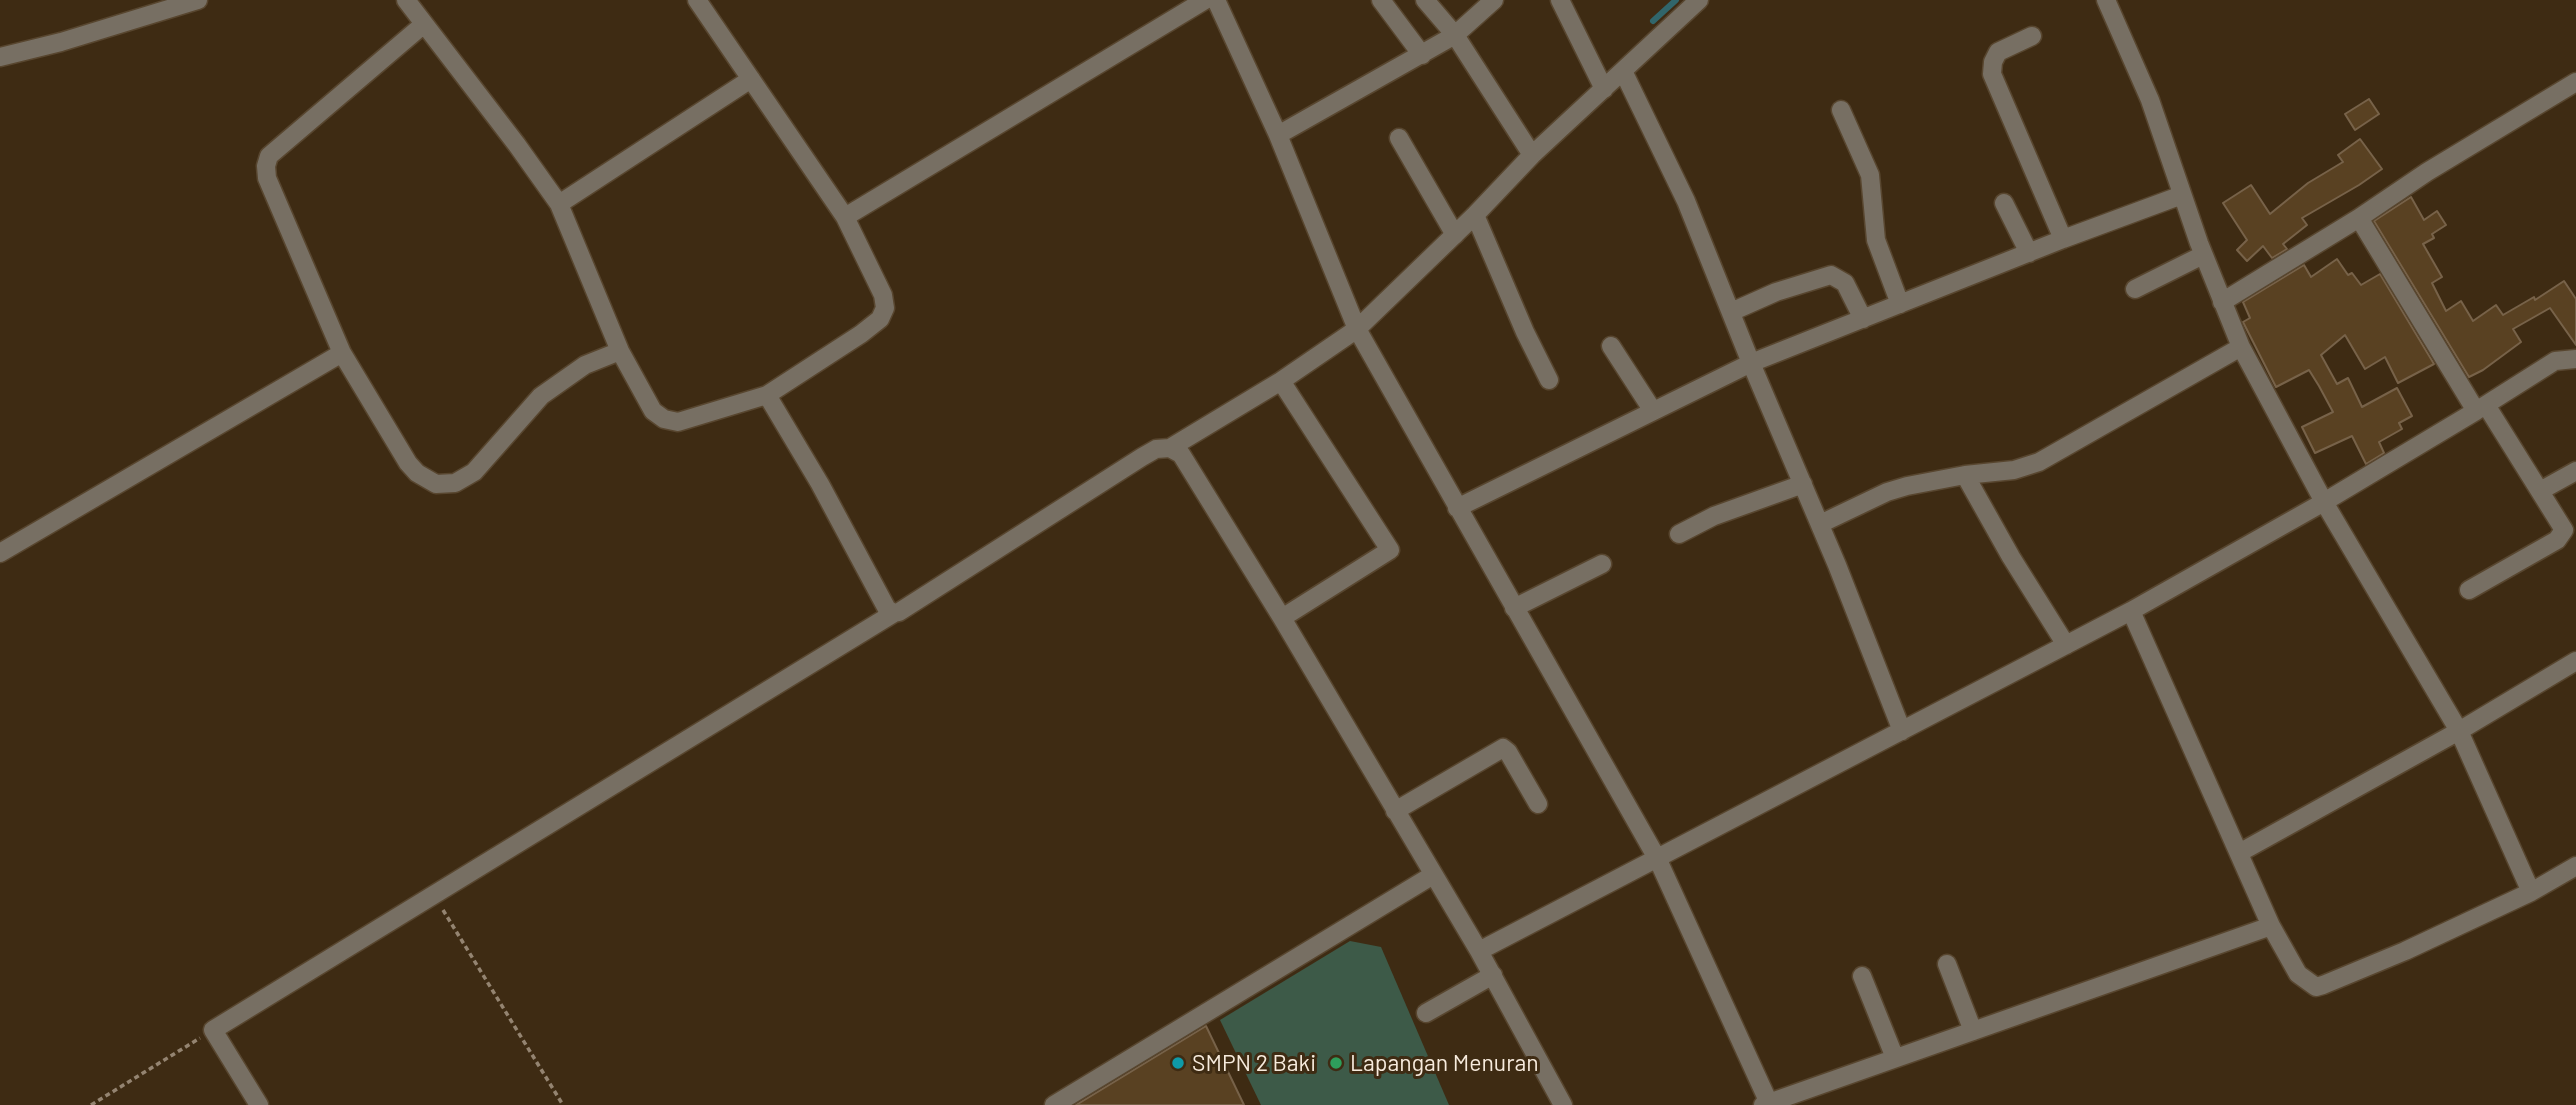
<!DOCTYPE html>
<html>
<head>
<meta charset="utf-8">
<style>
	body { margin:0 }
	canvas { display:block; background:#3e2b13 }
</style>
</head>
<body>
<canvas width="2576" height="1105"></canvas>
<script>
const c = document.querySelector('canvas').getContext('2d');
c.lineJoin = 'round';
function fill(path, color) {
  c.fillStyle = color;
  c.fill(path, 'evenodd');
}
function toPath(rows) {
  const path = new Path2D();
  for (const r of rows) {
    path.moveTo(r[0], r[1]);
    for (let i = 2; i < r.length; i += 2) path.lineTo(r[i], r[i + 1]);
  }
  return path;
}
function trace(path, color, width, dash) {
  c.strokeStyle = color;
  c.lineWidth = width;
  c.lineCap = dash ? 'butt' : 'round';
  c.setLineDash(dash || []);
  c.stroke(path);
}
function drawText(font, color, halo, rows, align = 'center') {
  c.font = font + ' Barlow,sans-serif';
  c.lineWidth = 6;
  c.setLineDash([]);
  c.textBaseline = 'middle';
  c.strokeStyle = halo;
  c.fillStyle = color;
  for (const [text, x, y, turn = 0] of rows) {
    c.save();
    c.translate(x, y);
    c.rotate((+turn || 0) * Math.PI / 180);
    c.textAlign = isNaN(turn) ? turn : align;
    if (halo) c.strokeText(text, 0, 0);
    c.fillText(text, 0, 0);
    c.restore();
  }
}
fill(toPath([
	[1350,941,1381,947,1449,1105,1261,1105,1220,1020]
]), '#3d5a48');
trace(toPath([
	[1653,21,1676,0]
]), '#31666b', 6);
const building = toPath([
	[2369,99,2379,114,2355,130,2345,114,2369,99],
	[2360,139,2382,169,2359,185,2302,218,2307,225,2283,244,2287,249,2272,258,2263,246,2247,261,2237,250,2247,240,2223,203,2251,185,2270,214,2308,183,2343,162,2338,155,2360,139],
	[2411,197,2424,220,2437,211,2446,225,2432,234,2434,238,2423,244,2442,277,2432,283,2446,311,2461,301,2473,321,2496,305,2503,315,2534,297,2535,300,2564,281,2576,299,2576,345,2550,308,2513,329,2521,342,2483,370,2469,377,2374,221,2411,197],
	[2337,259,2348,275,2352,273,2361,285,2380,274,2434,364,2398,383,2385,357,2365,369,2345,335,2321,355,2337,384,2348,378,2362,407,2397,388,2412,416,2399,423,2402,429,2379,442,2384,453,2366,464,2352,436,2315,453,2302,427,2333,412,2319,386,2309,370,2276,387,2243,322,2250,318,2243,302,2304,265,2311,277,2337,259],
	[1206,1026,1244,1105,1076,1105,1206,1026]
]);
fill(building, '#594122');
trace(building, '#776249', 2);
const minor = toPath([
	[406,0,517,145,559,204,620,351,653,411,664,419,678,422,767,395,820,484,887,609,894,613,899,612,1142,457,1156,449,1170,448,1181,454,1282,618,1479,951,1563,1105],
	[697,0,845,217,883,295,885,308,880,319,861,334,767,395],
	[1381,0,1422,55],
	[1425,0,1455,35,1532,155],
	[1560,0,1604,89],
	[1699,0,1532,155,1475,215,1357,329,1658,860,1769,1103],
	[2106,0,2150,100,2199,243,2241,347,2324,502,2459,731,2531,892],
	[424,24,269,156,266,166,267,178,342,353,408,463,417,473,436,484,455,483,474,472,541,396,585,365,620,351],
	[2032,36,1998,52,1993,62,1992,74,2063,239],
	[0,57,61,42,198,0],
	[1623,71,1686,201,1751,363,1837,565,1902,731],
	[1841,110,1870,175,1876,240,1900,304],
	[1278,135,1455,35,1494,0],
	[1399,138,1455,235],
	[2004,203,2029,253],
	[559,204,751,79],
	[1475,215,1525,332,1549,380],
	[845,217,1205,0],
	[2359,218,2427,172,2576,82],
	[2135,289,2203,255],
	[2222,302,2359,218,2476,411],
	[1731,312,1776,292,1831,275,1845,283,1863,319],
	[1611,346,1653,411],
	[1281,381,1390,550,1282,618],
	[1170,448,1281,381,1357,329,1278,135,1216,0],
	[1965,475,2011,557,2066,645],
	[2540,491,2576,471],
	[1457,508,1751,363,2063,239,2182,195],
	[1820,524,1887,492,1907,486,1965,475,2014,470,2039,462,2241,347],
	[1679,534,1714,516,1803,484],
	[0,553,342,353],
	[2469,590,2557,540,2564,530,2486,405],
	[1514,608,1602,564],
	[2131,611,2271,926],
	[1395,811,1503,748,1508,752,1538,804],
	[2239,853,2459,731,2576,661],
	[1479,951,2131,611,2324,502,2476,411,2555,361,2576,359],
	[1947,964,1973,1031],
	[1862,976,1895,1058],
	[1426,1013,1493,975],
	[259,1105,213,1030,894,613],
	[1054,1105,1433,875],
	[1763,1105,2271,926,2298,974,2316,987,2323,985,2405,951,2531,892,2576,866]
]);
trace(minor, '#58462f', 21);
trace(toPath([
	[443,910,563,1105],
	[91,1105,200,1038]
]), '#948471', 3.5, [5, 3.5]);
trace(minor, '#776f63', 18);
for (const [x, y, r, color] of [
	[1178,1063,7,"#0f9aa8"],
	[1336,1063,7,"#2e9e5b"]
]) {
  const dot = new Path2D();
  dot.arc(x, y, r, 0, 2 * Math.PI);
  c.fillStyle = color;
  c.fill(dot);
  trace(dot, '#3e2b13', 2.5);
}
drawText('23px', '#f7ebdd', '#3e2b13', [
	["SMPN 2 Baki",1192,1063],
	["Lapangan Menuran",1350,1063]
], 'left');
</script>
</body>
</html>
